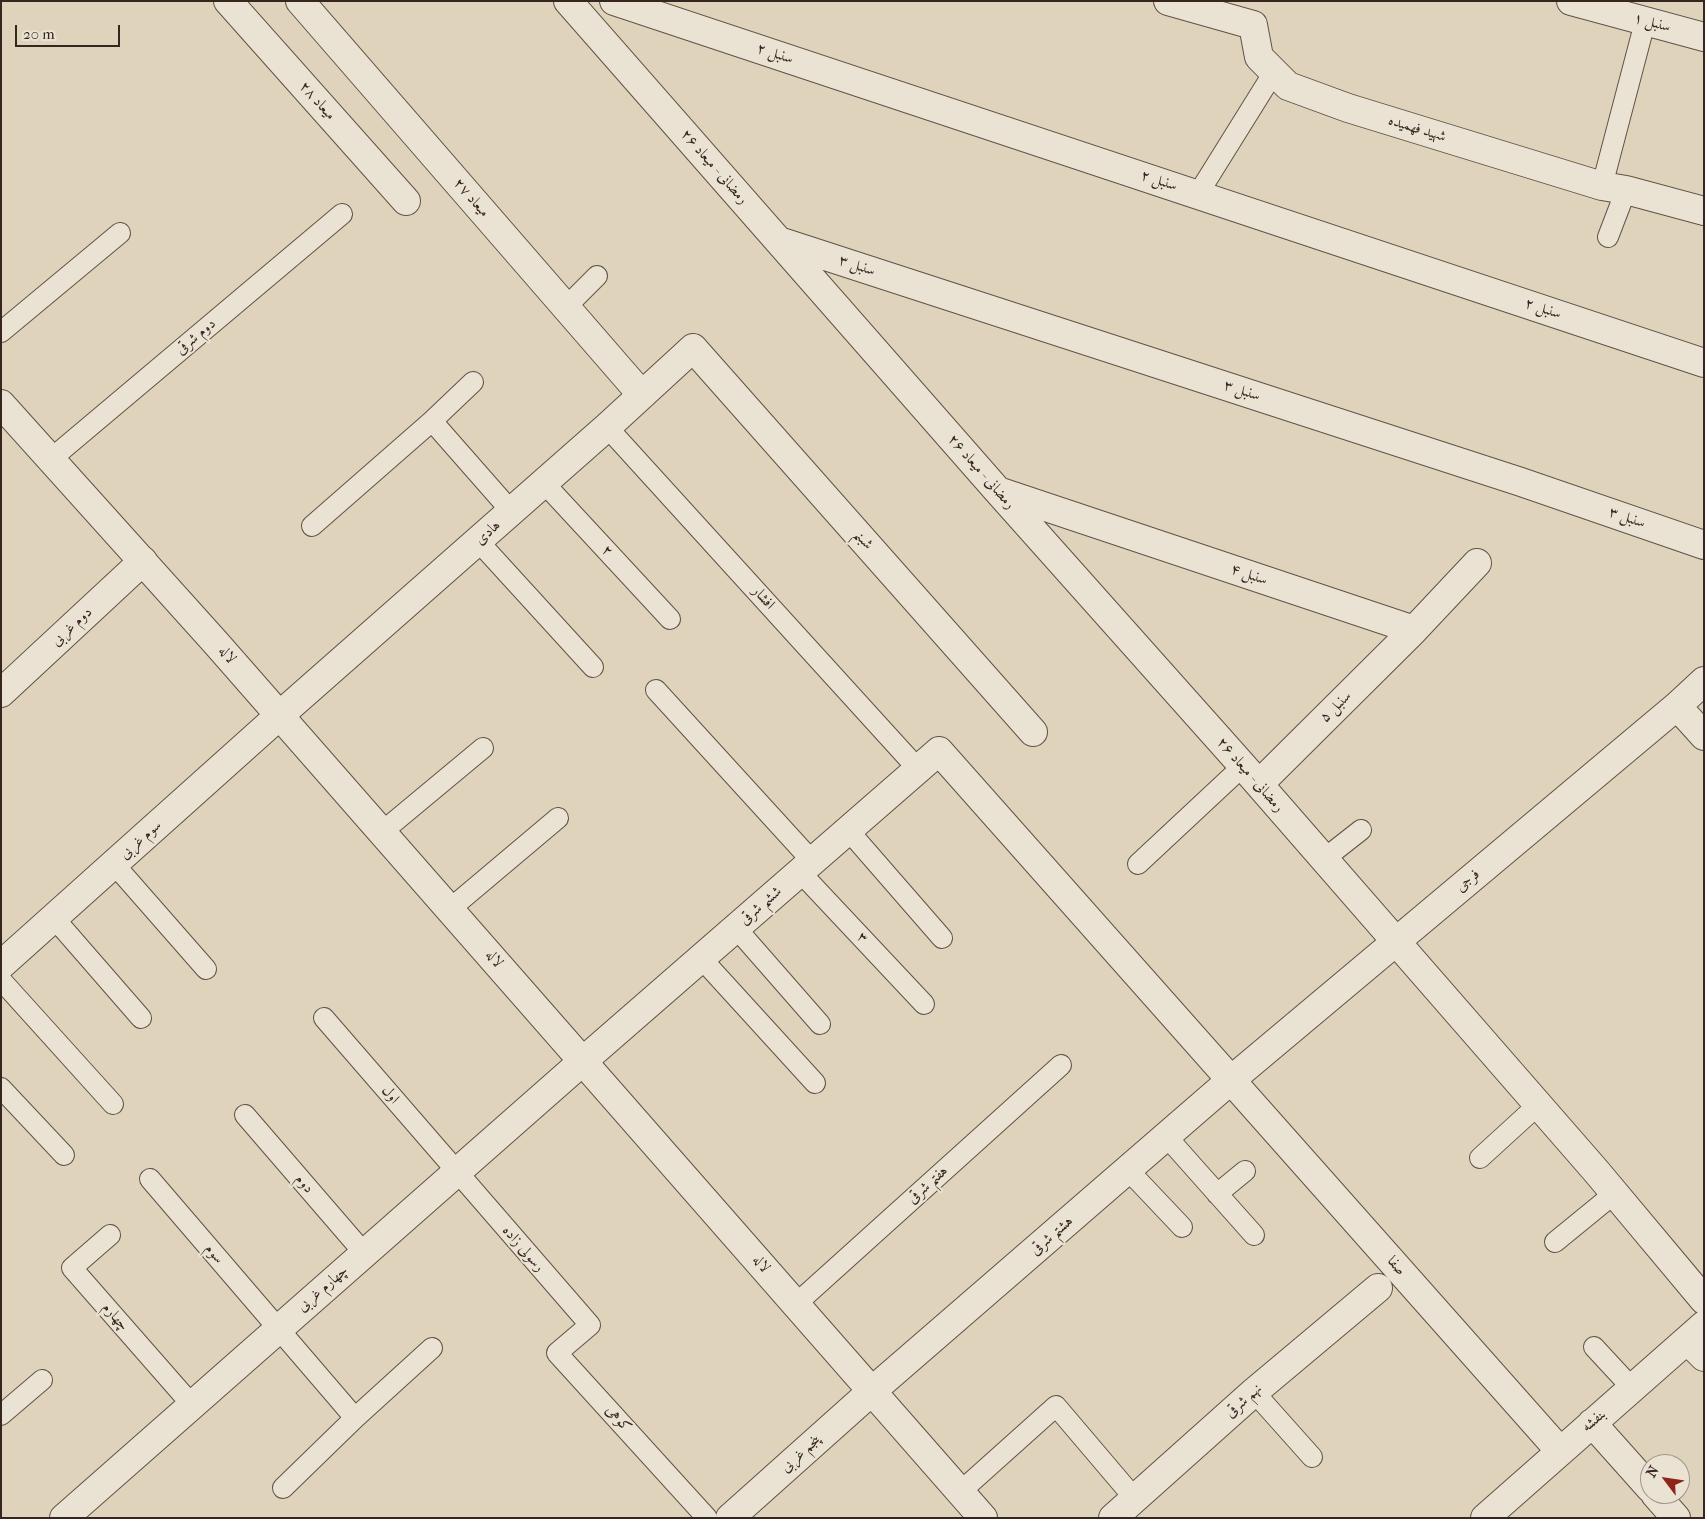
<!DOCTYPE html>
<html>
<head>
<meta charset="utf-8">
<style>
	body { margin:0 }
	#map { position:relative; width:1705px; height:1519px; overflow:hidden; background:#dfd4bb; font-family:"IM FELL French Canon",serif }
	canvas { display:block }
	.frame { position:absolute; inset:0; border:2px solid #36261f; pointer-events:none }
	.north { position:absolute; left:1640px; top:1454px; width:50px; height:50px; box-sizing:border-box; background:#eae3d3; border:1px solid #a2978b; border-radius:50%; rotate:301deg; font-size:14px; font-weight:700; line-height:20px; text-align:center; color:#36261f }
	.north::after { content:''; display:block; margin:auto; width:18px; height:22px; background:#8f2418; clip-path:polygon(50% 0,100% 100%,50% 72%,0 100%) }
	.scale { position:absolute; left:15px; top:25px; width:105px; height:22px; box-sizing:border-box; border:2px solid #36261f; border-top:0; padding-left:6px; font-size:15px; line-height:18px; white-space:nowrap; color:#36261f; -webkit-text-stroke:4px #eae3d3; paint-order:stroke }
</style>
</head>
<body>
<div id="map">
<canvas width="1705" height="1519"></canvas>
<div class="frame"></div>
<div class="north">N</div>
<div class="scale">20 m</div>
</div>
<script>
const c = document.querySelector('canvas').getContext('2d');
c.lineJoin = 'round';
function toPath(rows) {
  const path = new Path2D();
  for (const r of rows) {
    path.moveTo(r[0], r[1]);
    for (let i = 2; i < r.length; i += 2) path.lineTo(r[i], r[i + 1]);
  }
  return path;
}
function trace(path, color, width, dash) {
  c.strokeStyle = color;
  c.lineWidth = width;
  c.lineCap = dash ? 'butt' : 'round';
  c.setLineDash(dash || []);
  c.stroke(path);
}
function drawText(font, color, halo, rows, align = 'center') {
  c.font = font + ' "IM FELL French Canon",Amiri,serif';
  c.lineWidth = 4;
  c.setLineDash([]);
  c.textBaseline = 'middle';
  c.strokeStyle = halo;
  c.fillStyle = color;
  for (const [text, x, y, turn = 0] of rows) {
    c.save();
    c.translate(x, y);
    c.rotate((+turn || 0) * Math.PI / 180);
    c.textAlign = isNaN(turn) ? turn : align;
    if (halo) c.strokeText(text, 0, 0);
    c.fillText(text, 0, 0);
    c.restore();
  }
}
const service = toPath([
	[1602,186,1645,22],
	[1198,194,1274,72],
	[1608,237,1626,190],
	[566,307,597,276],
	[1,332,120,233],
	[432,421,511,511],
	[607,427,918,769],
	[51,459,342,214],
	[544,483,670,619],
	[312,526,432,421,473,382],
	[478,541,593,667],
	[656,690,812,861],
	[848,830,942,938],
	[382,832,483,748],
	[1324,859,1361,830],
	[114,864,206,969],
	[1138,864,1243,766],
	[800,872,924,1004],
	[450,909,558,818],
	[54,918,141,1018],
	[736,928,820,1024],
	[701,958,815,1083],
	[1,980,113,1104],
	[324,1018,590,1325,557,1353,707,1518],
	[1,1088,64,1155],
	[245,1115,364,1253],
	[1166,1136,1254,1235],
	[1480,1158,1538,1105],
	[1128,1170,1182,1227],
	[150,1179,355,1418],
	[1217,1194,1245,1171],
	[110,1235,72,1268,192,1405],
	[1555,1242,1615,1193],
	[796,1304,1061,1065],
	[1594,1347,1632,1388],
	[1254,1392,1312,1457],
	[1,1415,42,1380],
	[283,1488,355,1418,432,1348],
	[960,1492,1056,1406,1135,1499]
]);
const minor = toPath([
	[228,1,406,201],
	[300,1,642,395],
	[568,1,997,490,1243,766,1596,1171,1704,1300],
	[614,1,1704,363],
	[1168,1,1253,25,1259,57,1288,86,1348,108,1602,186,1626,190,1704,211],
	[1571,1,1704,37],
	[779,241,1521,482,1704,545],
	[998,491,1414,630,1477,563],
	[1,693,143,561],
	[1259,784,1414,630],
	[1,965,280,715,607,427,693,348,1033,732],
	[1687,1340,1704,1357],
	[1592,1423,1650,1488],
	[1655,1494,1676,1518],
	[64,1518,583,1061,939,751,1560,1451],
	[1113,1518,1254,1392,1378,1288],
	[1485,1518,1704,1325]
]);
const tertiary = toPath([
	[1,404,216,643,983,1518],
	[1677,706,1704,736],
	[730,1518,872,1391,1231,1080,1677,706,1704,681]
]);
trace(service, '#605246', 22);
trace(minor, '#605246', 30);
trace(tertiary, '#605246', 30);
trace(service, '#eae3d3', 20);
trace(minor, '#eae3d3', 28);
trace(tertiary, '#eae3d3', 28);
drawText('15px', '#36261f', '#eae3d3', [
	["سنبل ۱",1652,23,15],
	["سنبل ۲",775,54,18],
	["میعاد ۲۸",317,101,48],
	["شهید فهمیده",1417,129,17],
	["رمضانی - میعاد ۲۶",714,167,49],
	["سنبل ۲",1159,181,18],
	["میعاد ۲۷",471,198,49],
	["سنبل ۳",857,266,18],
	["سنبل ۲",1543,309,18],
	["دوم شرقی",196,337,-40],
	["سنبل ۳",1242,391,18],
	["رمضانی - میعاد ۲۶",981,472,49],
	["سنبل ۳",1627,518,19],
	["هادی",488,533,-42],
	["شبنم",863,540,48],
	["۲",607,551,47],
	["سنبل ۴",1249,575,19],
	["افشار",763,598,48],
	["دوم غربی",72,627,-43],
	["لاله",227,655,49],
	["سنبل ۵",1336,707,-45],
	["رمضانی - میعاد ۲۶",1250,775,49],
	["سوم غربی",141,840,-42],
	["فرجی",1468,881,-40],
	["ششم شرقی",761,906,-41],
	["۳",862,938,47],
	["لاله",494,959,49],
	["اول",390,1095,49],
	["دوم",304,1184,49],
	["هفتم شرقی",928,1185,-42],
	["هشتم شرقی",1052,1236,-41],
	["رسولی زاده",523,1249,49],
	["سوم",214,1254,50],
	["لاله",761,1264,49],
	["صفا",1396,1266,48],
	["چهارم غربی",323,1289,-41],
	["چهارم",115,1317,49],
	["نهم شرقی",1244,1401,-41],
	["کوهی",618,1419,48],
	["بنفشه",1594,1421,-41],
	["پنجم غربی",801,1454,-42]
]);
</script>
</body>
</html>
